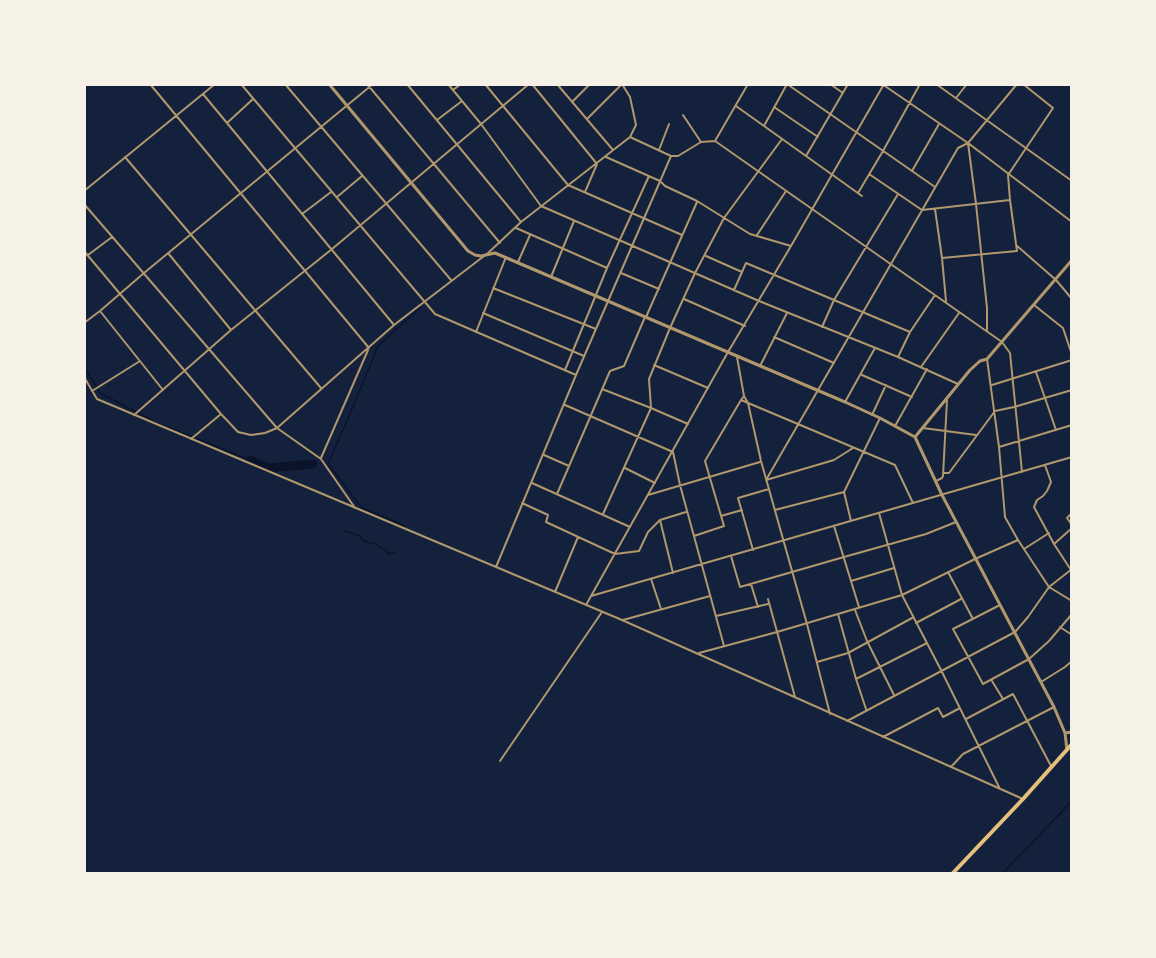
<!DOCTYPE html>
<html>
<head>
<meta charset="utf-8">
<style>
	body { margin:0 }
	#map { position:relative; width:1156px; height:958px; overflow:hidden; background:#14213d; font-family:"PT Serif",serif }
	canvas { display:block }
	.frame { position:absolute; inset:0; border:86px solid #f6f1e7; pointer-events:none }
</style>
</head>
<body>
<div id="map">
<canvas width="1156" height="958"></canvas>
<div class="frame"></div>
</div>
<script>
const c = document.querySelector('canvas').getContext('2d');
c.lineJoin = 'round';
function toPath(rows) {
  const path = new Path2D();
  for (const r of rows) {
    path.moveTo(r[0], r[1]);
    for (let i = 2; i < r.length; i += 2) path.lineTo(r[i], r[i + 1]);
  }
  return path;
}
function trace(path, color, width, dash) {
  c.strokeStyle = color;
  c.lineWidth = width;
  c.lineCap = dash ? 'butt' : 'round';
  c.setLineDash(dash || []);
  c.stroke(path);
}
trace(toPath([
	[84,366,100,393,155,422,250,460],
	[405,526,362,508,328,464,353,407,378,346,420,308],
	[344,531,352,533,358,536,360,535,364,542,367,541,369,543,375,543,379,547,385,549,388,554,395,552],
	[1002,874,1072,801]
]), '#0b132b', 1.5);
trace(toPath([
	[250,460,268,468,313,464]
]), '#0b132b', 9);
trace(toPath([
	[150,84,369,348],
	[241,84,435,314,576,375],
	[285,84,451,280],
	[367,84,500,243],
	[407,84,521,222],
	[448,84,481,124,541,206,759,301,898,357,958,384],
	[485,84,568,185,682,235],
	[532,84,597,164,585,192],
	[557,84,613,150],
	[787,84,935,187],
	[830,84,843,93],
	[882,84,968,143,1072,222],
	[936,84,1072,181],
	[453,90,461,84],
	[203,94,394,325],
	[956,98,967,84],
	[572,102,590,84],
	[736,106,862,196],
	[774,107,818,137],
	[683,115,701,142],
	[587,119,622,84],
	[437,120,462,101],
	[227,123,253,99],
	[764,126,787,84],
	[630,137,671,156,678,156,701,142,715,141,1002,342,1010,353,1022,472],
	[715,141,748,84],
	[968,143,976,204,987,308,987,331],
	[659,150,669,124],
	[806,156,848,84],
	[125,157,321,388],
	[606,157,660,181,665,186,697,201,750,234,791,246],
	[912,171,939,124],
	[869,174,922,210,1010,200],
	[84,191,215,84],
	[858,193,883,151,920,84],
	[337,197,362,176],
	[84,204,277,428,321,459,355,508],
	[935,209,942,258,946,301],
	[302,214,331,192],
	[516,228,607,268],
	[757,235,786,191],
	[1016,245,1056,280,1072,299],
	[84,251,221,414,238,432,251,435,265,433,277,428,394,325,488,253,521,222,630,137,636,125,630,97,622,84],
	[168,253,231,330],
	[88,255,112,237],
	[706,256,742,272],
	[942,258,1017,251,1010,200,1008,175,1053,108,1023,84],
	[518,262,530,235],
	[621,273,659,289],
	[551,277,574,221],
	[493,288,596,329],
	[734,290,746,263,910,332],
	[684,299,745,326],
	[1034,305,1063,328,1072,355],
	[100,311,163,390],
	[483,313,584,356],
	[646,317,697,202],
	[84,323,100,311,144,273,373,84],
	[822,327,834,300,898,194],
	[476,332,506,257],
	[774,337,834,363],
	[737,357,744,396,748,403,761,461,807,624,830,714],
	[898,357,910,332,935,295],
	[987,359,999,447,1005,517,1018,540,1049,587,1072,601],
	[654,365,708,388],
	[760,366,787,313],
	[921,367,959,313],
	[565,370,607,268,649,176],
	[1036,372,1056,430],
	[862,375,912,397],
	[84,377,97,399,622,620,1023,799],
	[992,385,1072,360],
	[602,389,651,408,688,424],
	[92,391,140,361],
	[741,400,895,465,913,503],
	[845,402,875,348],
	[565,405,673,452,680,485,724,646],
	[134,415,231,330,332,249,529,84],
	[872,415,886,385],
	[895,426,927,369],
	[923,428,976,435],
	[191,439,221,414],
	[999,447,1072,425],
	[544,455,569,466],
	[321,458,368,350],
	[1045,465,1051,482,1047,491,1043,496,1037,500,1034,507,1054,544,1071,570],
	[625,468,655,483],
	[943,473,949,473,995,411,1014,407,1072,390],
	[766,480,958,148,968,143,1017,84],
	[766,480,834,460,853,448],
	[936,481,942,478,943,476,947,400],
	[532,483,630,527],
	[557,494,610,371,624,366,645,317],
	[648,495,760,462],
	[522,503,548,515,546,522,615,554,639,551,648,532,660,520,686,512],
	[775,510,844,492],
	[879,513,902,595,941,670,999,787],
	[1072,513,1067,518,1072,525],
	[603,514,651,408,649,379,670,328,695,273,724,218,782,139],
	[721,516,742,510],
	[660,520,673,573],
	[851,521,844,492,880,418],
	[834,526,859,607],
	[694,536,724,526,705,461,741,400,744,396],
	[1054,544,1072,528],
	[1024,549,1049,533],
	[753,550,738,498,769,489],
	[731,556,740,587,844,557,926,534,956,522],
	[496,567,576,375,671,156],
	[948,572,973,619],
	[651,579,661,609],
	[851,581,894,568],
	[751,584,758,607],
	[555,592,578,537],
	[591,596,1072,457],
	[768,599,795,697],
	[586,605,728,352,791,246,884,84],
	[1000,605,953,629,983,684,1029,659,1049,641,1072,614],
	[855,610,867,641,894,695],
	[838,614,856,679,866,709],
	[716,616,768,604],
	[623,620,710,596],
	[916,623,961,599],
	[1060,627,1072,635],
	[699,653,777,632,902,595,975,559,1018,540],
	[817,662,848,653,912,618],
	[856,679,927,643],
	[992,681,1003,699],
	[1041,682,1065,667,1072,661],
	[966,719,1013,694,1051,766],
	[847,721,1015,632,1028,617,1049,587,1072,569],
	[883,737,938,708,943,717,960,708],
	[500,761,602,612],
	[951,767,963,754,1054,707]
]), '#b1986c', 2);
trace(toPath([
	[329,84,468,251,475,255,481,256,495,253,845,402,880,418,915,437,942,495,1054,707,1065,733,1067,750],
	[915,437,970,370,980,361,987,359,1072,260],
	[1065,733,1072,732]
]), '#b1986c', 3);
trace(toPath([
	[952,874,1023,799,1072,744]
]), '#e5c07b', 4);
</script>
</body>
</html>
